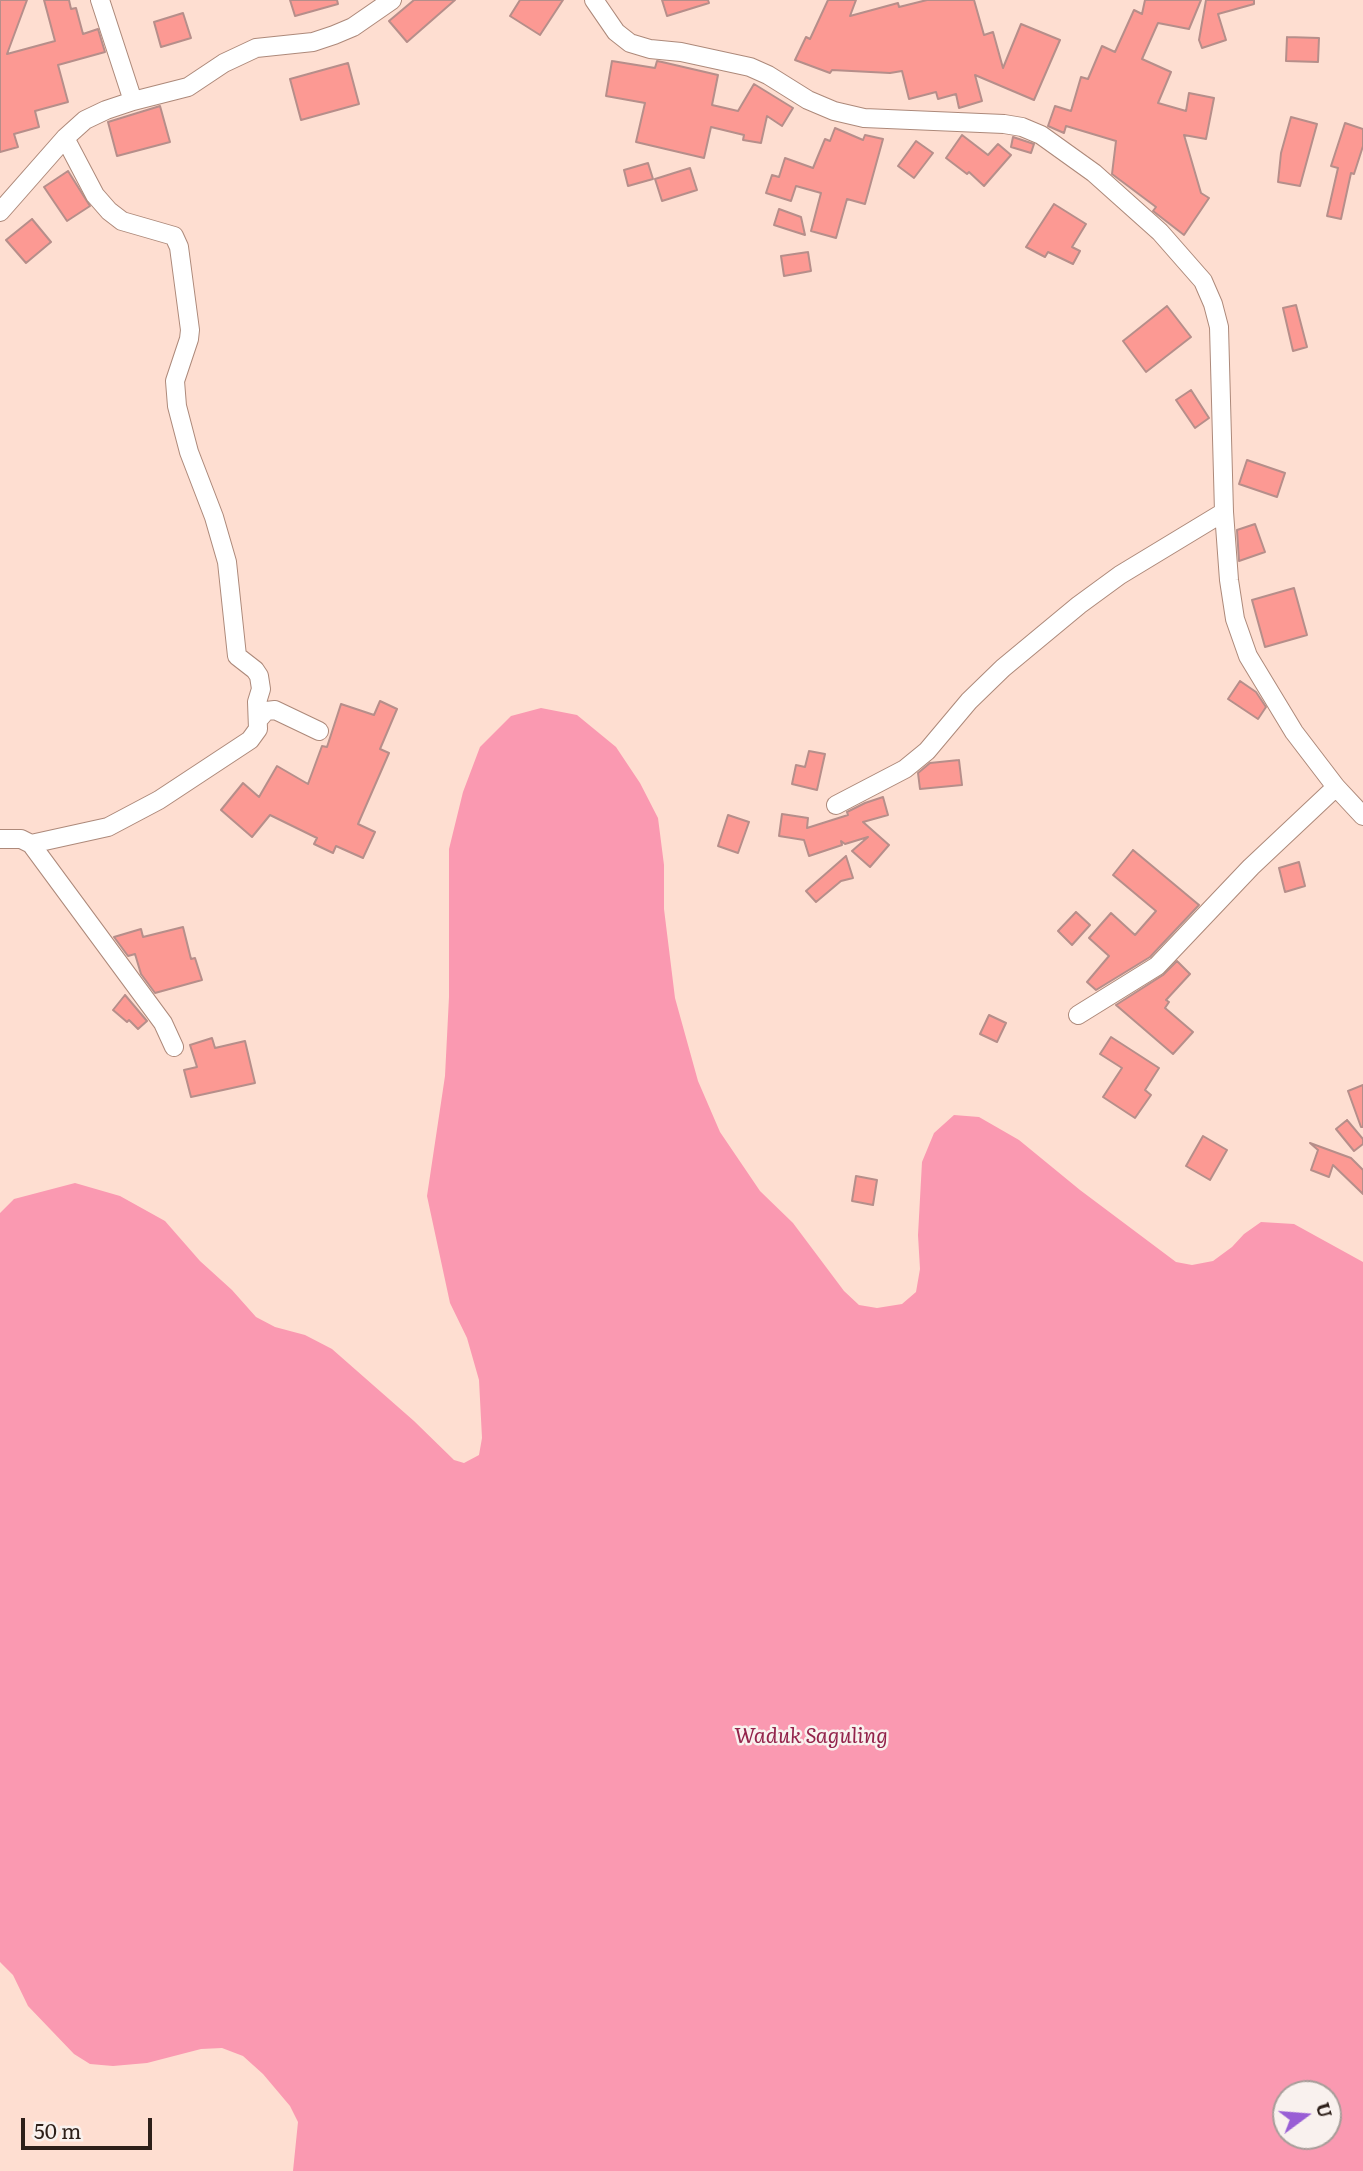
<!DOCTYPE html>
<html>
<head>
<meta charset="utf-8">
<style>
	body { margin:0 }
	#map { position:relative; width:1363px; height:2171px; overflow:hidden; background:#feded1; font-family:Literata,serif }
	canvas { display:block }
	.north { position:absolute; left:1272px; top:2080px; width:70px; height:70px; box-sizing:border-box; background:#f9f1ee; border:2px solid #a79d99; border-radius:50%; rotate:74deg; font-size:19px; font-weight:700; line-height:28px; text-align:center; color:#2d1f19 }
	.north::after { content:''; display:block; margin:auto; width:24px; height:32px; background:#995ed5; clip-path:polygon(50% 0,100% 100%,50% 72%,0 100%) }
	.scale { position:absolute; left:21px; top:2118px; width:131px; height:32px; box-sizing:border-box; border:4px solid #2d1f19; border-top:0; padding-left:9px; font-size:21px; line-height:24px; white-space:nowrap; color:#2d1f19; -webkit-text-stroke:5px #f9f1ee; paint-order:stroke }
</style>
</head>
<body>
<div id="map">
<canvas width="1363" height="2171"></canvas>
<div class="north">U</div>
<div class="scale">50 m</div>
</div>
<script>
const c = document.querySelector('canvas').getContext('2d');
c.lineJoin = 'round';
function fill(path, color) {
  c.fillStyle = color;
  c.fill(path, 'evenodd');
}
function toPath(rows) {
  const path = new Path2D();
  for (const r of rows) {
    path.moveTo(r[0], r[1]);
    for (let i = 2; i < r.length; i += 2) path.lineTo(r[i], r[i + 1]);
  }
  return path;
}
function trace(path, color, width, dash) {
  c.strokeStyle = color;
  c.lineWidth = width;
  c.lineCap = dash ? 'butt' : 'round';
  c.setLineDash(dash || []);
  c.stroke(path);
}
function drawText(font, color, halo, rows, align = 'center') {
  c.font = font + ' Literata,serif';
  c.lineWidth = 5;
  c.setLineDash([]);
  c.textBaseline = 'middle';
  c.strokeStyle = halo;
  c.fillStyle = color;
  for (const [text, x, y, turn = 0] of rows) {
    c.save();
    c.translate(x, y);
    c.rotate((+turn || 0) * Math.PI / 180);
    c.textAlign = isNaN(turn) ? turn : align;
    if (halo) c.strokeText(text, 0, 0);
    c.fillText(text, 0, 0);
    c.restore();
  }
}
fill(toPath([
	[541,708,577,715,616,747,640,783,658,818,664,865,664,909,675,998,698,1081,720,1132,760,1191,793,1223,844,1291,859,1305,877,1308,902,1304,916,1292,920,1269,918,1235,922,1162,934,1133,954,1115,979,1117,1019,1140,1080,1190,1176,1262,1192,1265,1213,1261,1232,1247,1244,1234,1261,1222,1294,1224,1363,1262,1363,2171,293,2171,298,2122,290,2106,263,2074,243,2056,222,2048,201,2049,147,2063,113,2066,90,2064,74,2054,28,2006,13,1975,0,1962,0,1213,14,1199,75,1183,120,1196,165,1221,200,1261,232,1290,256,1317,275,1327,305,1335,332,1349,414,1421,454,1460,464,1463,479,1455,482,1438,479,1380,467,1338,450,1303,427,1196,445,1076,449,997,449,849,463,792,480,747,511,716],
	[1286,2094,1328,2094,1328,2136,1286,2136]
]), '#fa99b1');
const building = toPath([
	[0,0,27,0,7,54,55,41,44,0,69,0,71,9,76,8,83,34,98,29,105,52,58,65,68,102,35,111,39,127,14,134,18,147,0,152,0,0],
	[290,0,337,0,338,4,295,16,290,0],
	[414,0,455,0,407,42,389,21,414,0],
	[520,0,563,0,540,35,510,16,520,0],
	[662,0,708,0,709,3,667,16,662,0],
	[828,0,856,0,850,16,898,3,899,7,927,0,974,0,984,35,993,32,1003,68,1021,24,1060,40,1034,100,975,75,982,101,959,108,956,94,938,99,936,92,909,99,902,71,890,73,832,70,830,73,795,60,806,37,810,39,828,0],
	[1145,0,1201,0,1189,29,1158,23,1142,59,1171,72,1158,103,1186,111,1189,93,1214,98,1206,139,1184,135,1201,193,1209,198,1184,235,1153,211,1156,207,1112,174,1116,141,1066,126,1064,133,1048,126,1055,106,1071,111,1081,77,1088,79,1102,46,1115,52,1134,10,1142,14,1145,0],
	[1206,0,1254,0,1254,4,1218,14,1226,40,1202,48,1199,40,1206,0],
	[183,13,191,38,161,47,154,22,183,13],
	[1287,37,1319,38,1318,62,1286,61,1287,37],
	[612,61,655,68,657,61,662,62,718,75,712,105,738,111,754,84,793,108,782,126,767,116,761,143,743,140,744,135,711,127,704,158,636,142,645,103,606,96,612,61],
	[348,63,359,104,301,120,290,79,348,63],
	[160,106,170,142,117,156,108,122,160,106],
	[1291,117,1317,124,1300,186,1278,182,1281,153,1291,117],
	[1345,123,1363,129,1363,146,1354,174,1351,173,1341,219,1327,216,1338,168,1331,166,1345,123],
	[835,128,863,140,865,135,883,139,865,204,847,199,836,238,811,231,821,193,796,186,791,201,766,193,772,175,779,177,785,158,813,168,825,139,830,141,835,128],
	[962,135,988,155,998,144,1011,155,984,186,969,172,967,174,946,158,962,135],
	[1013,137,1034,144,1031,153,1011,147,1013,137],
	[916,141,933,153,914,178,898,166,916,141],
	[648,163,653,179,628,186,624,170,648,163],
	[690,168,697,190,662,201,655,179,690,168],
	[68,171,90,206,67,221,44,187,68,171],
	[1054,204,1086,224,1072,247,1080,251,1073,264,1048,252,1045,257,1026,247,1054,204],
	[779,209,801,217,805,235,774,225,779,209],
	[32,219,51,242,26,263,6,240,32,219],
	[808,252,811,271,784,276,781,256,808,252],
	[1296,305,1307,347,1293,351,1283,308,1296,305],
	[1167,306,1191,337,1146,372,1123,341,1167,306],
	[1191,390,1209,418,1195,428,1176,400,1191,390],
	[1247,460,1285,473,1277,497,1239,484,1247,460],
	[1255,524,1265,552,1239,561,1237,530,1255,524],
	[1294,588,1307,635,1265,647,1252,600,1294,588],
	[1240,681,1256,692,1266,707,1258,719,1228,699,1240,681],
	[380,701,397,709,380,749,389,753,358,824,375,832,363,858,336,846,333,853,314,844,317,838,270,815,252,837,221,810,243,783,259,797,277,766,308,784,322,746,327,747,341,704,374,715,380,701],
	[809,751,825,754,817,790,792,784,796,765,805,767,809,751],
	[959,760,962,785,920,789,918,773,930,763,959,760],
	[883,797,888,815,863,822,889,845,870,867,852,851,868,837,845,844,841,841,842,845,809,856,804,840,779,836,782,814,808,818,807,828,848,815,847,812,865,803,883,797],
	[728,815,749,822,738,853,718,846,728,815],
	[1133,850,1199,905,1150,957,1096,990,1087,982,1109,956,1089,938,1111,913,1135,935,1156,911,1113,875,1133,850],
	[846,856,853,878,841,881,816,902,806,891,846,856],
	[1299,862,1305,886,1285,892,1279,868,1299,862],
	[1076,912,1090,925,1072,945,1058,931,1076,912],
	[183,927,191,959,195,958,202,980,155,993,141,974,135,954,128,956,114,937,141,929,143,937,183,927],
	[1177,961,1190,974,1166,1000,1169,1002,1165,1008,1193,1032,1173,1054,1116,1005,1163,975,1177,961],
	[125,995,147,1021,138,1029,129,1020,127,1022,113,1010,125,995],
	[989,1015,1006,1023,997,1042,980,1034,989,1015],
	[1111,1037,1159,1068,1145,1090,1151,1095,1135,1118,1103,1097,1122,1068,1100,1054,1111,1037],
	[212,1038,215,1048,245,1041,255,1083,191,1097,184,1070,197,1067,190,1045,212,1038],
	[1363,1085,1363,1127,1361,1127,1348,1091,1363,1085],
	[1347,1120,1363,1139,1363,1144,1354,1151,1336,1129,1347,1120],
	[1203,1136,1227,1150,1210,1180,1186,1166,1203,1136],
	[1310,1143,1351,1158,1363,1170,1363,1194,1333,1165,1329,1177,1311,1170,1318,1150,1310,1143],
	[856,1176,877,1180,873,1205,852,1201,856,1176]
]);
fill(building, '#fc9993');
trace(building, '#b68e8a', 2);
const street = toPath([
	[100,0,133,101],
	[594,0,616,32,630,43,650,49,681,52,750,67,768,75,808,100,834,111,864,118,1004,124,1022,127,1041,135,1094,173,1160,232,1203,281,1213,304,1219,327,1224,512,1229,580,1235,619,1248,656,1294,732,1336,787,1363,816],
	[0,212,65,138,85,120,106,110,133,101,188,87,224,63,256,48,313,42,334,35,353,27,392,0],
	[259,719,266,711,275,710,319,731],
	[836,805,905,769,927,751,969,701,1003,668,1079,605,1120,575,1224,512],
	[0,839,21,839,31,844,163,1023,174,1047],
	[31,844,108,827,159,800,250,740,258,729,257,702,261,689,259,676,255,670,237,656,227,562,214,517,189,452,177,406,175,381,189,339,190,330,179,247,174,236,122,221,109,211,95,195,65,138],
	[1078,1015,1157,966,1251,867,1336,787]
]);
trace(street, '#ad897a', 20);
trace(street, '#fff', 18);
drawText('italic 21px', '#93234b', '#f9f1ee', [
	["Waduk Saguling",811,1737]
]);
</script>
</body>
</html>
